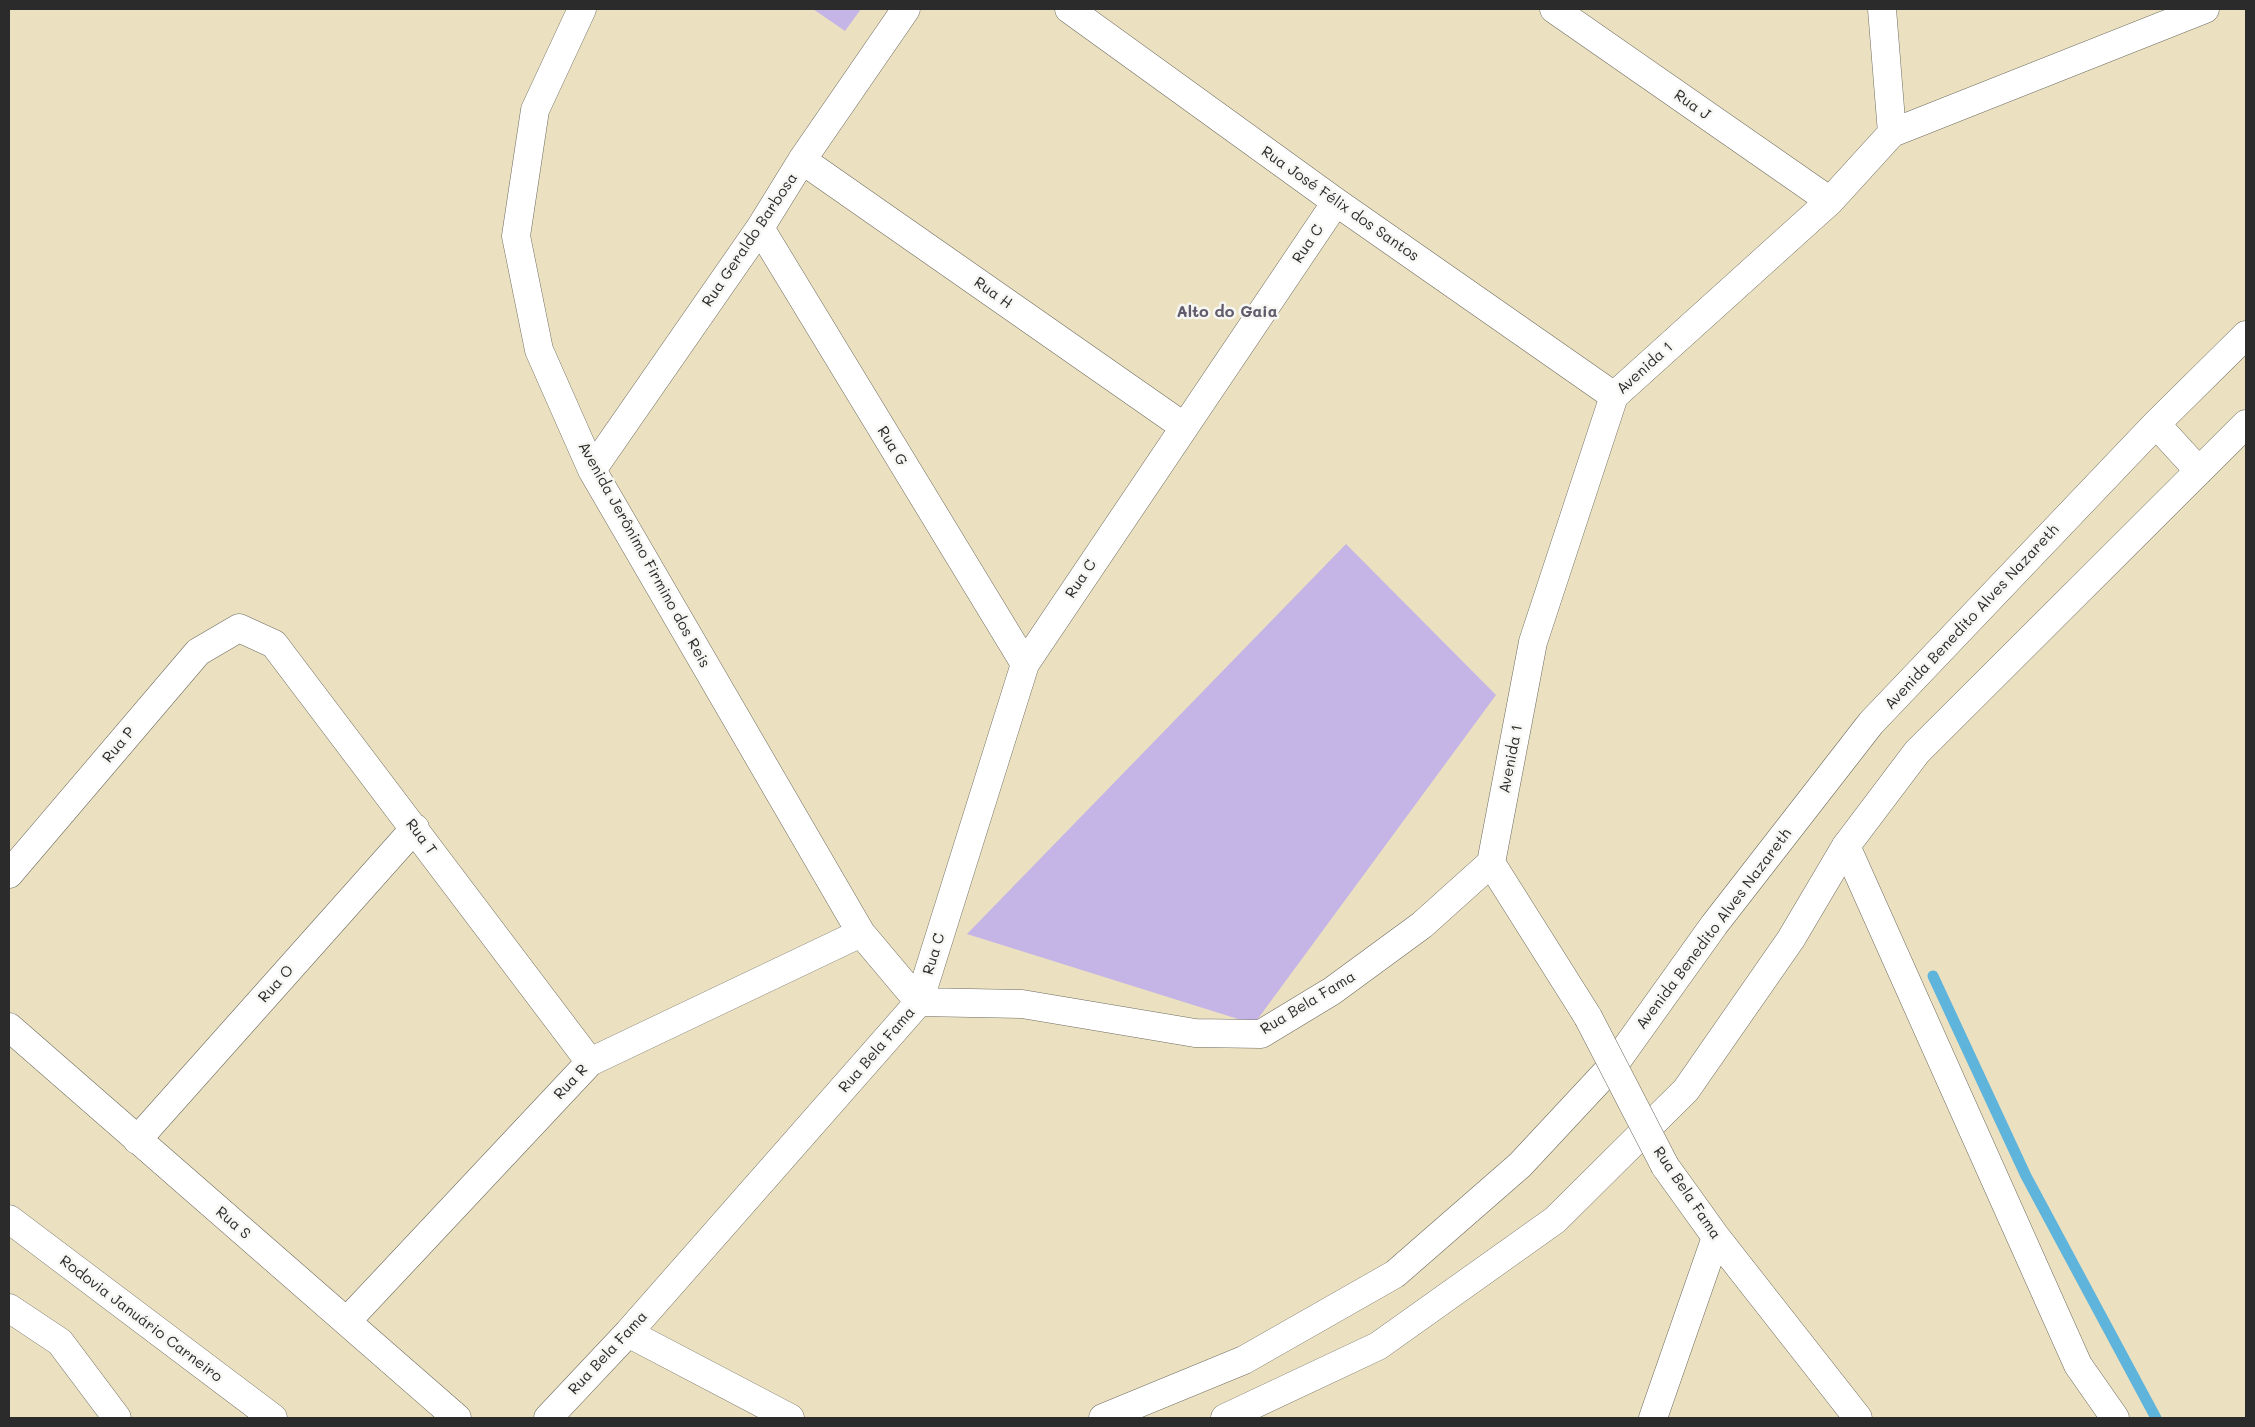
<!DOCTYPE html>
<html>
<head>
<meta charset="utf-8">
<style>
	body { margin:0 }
	#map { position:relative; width:2255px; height:1427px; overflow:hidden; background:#ebe1c0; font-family:Mali,sans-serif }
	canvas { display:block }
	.frame { position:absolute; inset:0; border:10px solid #2b2b2b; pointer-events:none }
</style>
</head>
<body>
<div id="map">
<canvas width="2255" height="1427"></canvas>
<div class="frame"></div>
</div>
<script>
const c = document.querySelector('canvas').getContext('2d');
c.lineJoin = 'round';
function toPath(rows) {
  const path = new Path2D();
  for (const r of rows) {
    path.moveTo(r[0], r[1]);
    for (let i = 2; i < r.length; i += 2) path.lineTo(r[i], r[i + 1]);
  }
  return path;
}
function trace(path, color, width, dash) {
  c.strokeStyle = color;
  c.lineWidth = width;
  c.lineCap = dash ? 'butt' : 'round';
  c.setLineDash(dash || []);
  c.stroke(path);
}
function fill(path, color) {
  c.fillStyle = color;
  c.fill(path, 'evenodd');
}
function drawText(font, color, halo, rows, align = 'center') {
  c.font = font + ' Mali,sans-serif';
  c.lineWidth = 5;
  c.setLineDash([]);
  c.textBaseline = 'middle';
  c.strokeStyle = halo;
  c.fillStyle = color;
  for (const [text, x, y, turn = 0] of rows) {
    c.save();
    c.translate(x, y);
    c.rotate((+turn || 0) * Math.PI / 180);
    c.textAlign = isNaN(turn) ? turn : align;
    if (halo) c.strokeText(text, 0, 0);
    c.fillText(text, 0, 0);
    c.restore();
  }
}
trace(toPath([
	[1933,976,2026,1176,2156,1418]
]), '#5fb4db', 11);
fill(toPath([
	[813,9,861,9,845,31],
	[1346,544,1496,695,1254,1024,967,934]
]), '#c5b4e6');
const street = toPath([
	[582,9,535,110,516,236,539,350,592,470,861,933,919,1002],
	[1069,9,1336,202,1614,396],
	[1554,9,1830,201],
	[1892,133,2205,9],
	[802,160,1183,426],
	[760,228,1025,664],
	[592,470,760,228,802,160,906,9],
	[1846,846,2078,1365,2115,1418],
	[1491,863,1533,642,1614,396,1830,201,1892,133,1882,9],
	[1491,863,1588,1017],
	[9,874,198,652,239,628,274,644,590,1062],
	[919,1002,1022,1004,1195,1033,1261,1034,1332,991,1422,925,1491,863],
	[9,1027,457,1418],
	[137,1140,415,828],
	[1665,1166,1716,1237,1858,1418],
	[347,1321,590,1062,861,933],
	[628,1333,790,1418],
	[548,1418,628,1333,919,1002,1025,664,1336,202],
	[1653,1418,1716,1237]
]);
const secondary = toPath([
	[2156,424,2199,471],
	[9,1219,273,1418],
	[9,1308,60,1342,117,1418],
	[1103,1418,1244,1360,1395,1274,1520,1165,1616,1062,1714,925,1871,723,2156,424,2246,335],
	[1225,1418,1378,1346,1555,1220,1686,1090,1791,939,1846,846,1917,752,2246,424]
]);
trace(street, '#6e6b5f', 29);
trace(secondary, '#6e6b5f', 29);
trace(street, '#fff', 28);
trace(secondary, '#fff', 28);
const streetBridge = toPath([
	[1588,1017,1665,1166]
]);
trace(streetBridge, '#6e6b5f', 29, []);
trace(streetBridge, '#fff', 28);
drawText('15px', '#2b2b2b', '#f6f6f2', [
	["Rua J",1692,105,35],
	["Rua José Félix dos Santos",1340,204,35],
	["Rua Geraldo Barbosa",750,240,-56],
	["Rua C",1308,244,-56],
	["Rua H",993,293,35],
	["Avenida 1",1645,368,-42],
	["Rua G",892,446,59],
	["Avenida Jerônimo Firmino dos Reis",644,555,61],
	["Rua C",1081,579,-56],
	["Avenida Benedito Alves Nazareth",1972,617,-47],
	["Rua P",119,745,-50],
	["Avenida 1",1511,759,-79],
	["Rua T",421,837,53],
	["Avenida Benedito Alves Nazareth",1714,929,-53],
	["Rua C",934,954,-73],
	["Rua O",276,984,-48],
	["Rua Bela Fama",1308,1003,-31],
	["Rua Bela Fama",877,1050,-49],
	["Rua R",571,1082,-47],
	["Rua Bela Fama",1687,1193,56],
	["Rua S",233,1223,41],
	["Rodovia Januário Carneiro",141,1319,37],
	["Rua Bela Fama",608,1353,-47]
]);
drawText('bold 16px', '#615b6c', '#f6f6f2', [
	["Alto do Gaia",1227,312]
]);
</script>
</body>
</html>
